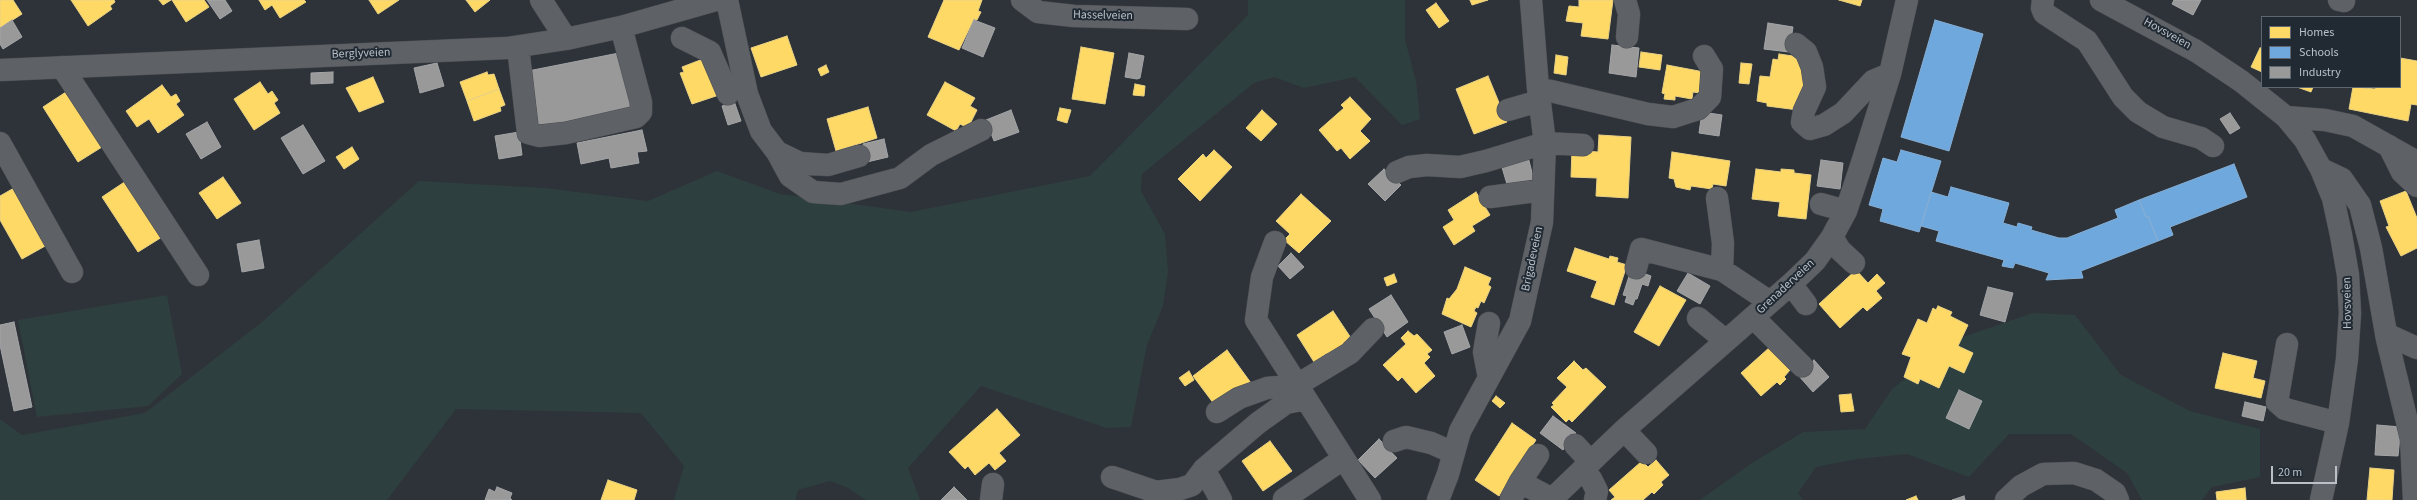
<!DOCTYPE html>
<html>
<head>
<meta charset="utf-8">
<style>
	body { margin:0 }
	#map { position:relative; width:2417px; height:500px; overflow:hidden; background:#2e3339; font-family:"Source Sans 3",sans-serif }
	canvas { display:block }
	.legend { position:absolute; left:2261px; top:16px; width:140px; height:72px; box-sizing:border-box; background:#212a33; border:1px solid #5e666f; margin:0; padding:5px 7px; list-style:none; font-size:12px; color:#b9c0c8 }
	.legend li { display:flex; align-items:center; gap:8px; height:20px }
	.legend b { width:20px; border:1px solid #5e666f }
	.scale { position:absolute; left:2271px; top:466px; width:66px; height:18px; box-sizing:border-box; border:2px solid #b9c0c8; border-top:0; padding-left:5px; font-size:12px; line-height:14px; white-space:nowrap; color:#b9c0c8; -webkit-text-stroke:3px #212a33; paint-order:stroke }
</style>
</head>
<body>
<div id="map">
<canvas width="2417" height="500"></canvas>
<ul class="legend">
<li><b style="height:11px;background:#ffd966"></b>Homes</li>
<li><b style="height:11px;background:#6fa8dc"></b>Schools</li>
<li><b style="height:11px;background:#999"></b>Industry</li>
</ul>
<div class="scale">20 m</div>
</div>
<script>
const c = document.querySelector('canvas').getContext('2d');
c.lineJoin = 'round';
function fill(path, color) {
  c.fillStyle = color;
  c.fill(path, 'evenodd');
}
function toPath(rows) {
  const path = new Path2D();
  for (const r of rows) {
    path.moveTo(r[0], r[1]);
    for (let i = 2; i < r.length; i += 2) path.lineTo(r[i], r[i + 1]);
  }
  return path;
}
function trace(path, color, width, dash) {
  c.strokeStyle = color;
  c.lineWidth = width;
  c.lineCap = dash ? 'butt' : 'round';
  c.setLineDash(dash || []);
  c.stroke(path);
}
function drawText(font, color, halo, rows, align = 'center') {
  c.font = font + ' "Source Sans 3",sans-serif';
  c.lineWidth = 4;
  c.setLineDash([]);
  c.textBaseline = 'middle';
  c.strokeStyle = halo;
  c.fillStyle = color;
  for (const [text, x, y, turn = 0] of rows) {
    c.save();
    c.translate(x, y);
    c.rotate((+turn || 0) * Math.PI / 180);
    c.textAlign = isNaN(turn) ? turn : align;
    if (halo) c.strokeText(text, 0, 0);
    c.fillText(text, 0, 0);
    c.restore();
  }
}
fill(toPath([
	[1248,0,1405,0,1405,39,1416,81,1420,119,1402,125,1355,77,1304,88,1274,77,1254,83,1142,174,1141,191,1165,234,1168,272,1163,306,1147,345,1131,427,1107,428,981,386,908,468,920,500,866,500,848,488,830,481,798,490,795,500,674,500,684,466,641,413,456,409,387,500,0,500,0,419,22,435,145,413,262,322,419,181,545,188,648,201,717,171,780,194,911,212,1090,176,1248,15],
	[167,295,182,374,148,406,37,417,18,320],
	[2033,313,2075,315,2121,375,2190,411,2260,429,2260,477,2212,487,2202,500,2142,500,2127,473,2071,434,2009,434,1969,477,1907,454,1857,459,1816,467,1798,493,1803,500,1700,500,1752,463,1803,432,1865,429,1892,389,1954,340]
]), '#2e3f3f');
const homes = toPath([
	[0,0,13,0,22,14,0,28,0,0],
	[71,0,114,0,115,2,110,6,112,9,88,26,71,0],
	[159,0,171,0,163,5,159,0],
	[172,0,204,0,209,7,186,22,172,0],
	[259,0,304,0,306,2,280,18,272,5,265,10,259,0],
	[369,0,399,0,378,14,369,0],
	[466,0,490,0,475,12,466,0],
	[944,0,982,0,978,11,981,12,977,20,974,19,959,50,928,37,944,0],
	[1470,0,1488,0,1472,5,1470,0],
	[1579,0,1613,0,1608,39,1581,36,1583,23,1566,21,1569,6,1579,7,1579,0],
	[1839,0,1862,0,1860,6,1839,0],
	[1436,3,1449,21,1439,28,1426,10,1436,3],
	[787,36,797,65,761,77,751,48,787,36],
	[1081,47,1114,53,1105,104,1072,99,1081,47],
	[2260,48,2262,48,2262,72,2251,67,2260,48],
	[1641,52,1662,55,1660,70,1639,67,1641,52],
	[1779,54,1800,57,1804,63,1802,79,1806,79,1804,92,1800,92,1798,110,1767,106,1767,103,1757,101,1760,76,1770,77,1773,59,1778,60,1779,54],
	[1556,55,1568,57,1566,75,1554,73,1556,55],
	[2400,58,2417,61,2417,105,2411,104,2408,121,2349,109,2353,87,2375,89,2376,87,2400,87,2400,58],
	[703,59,719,95,692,104,680,73,684,72,682,67,703,59],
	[1741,63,1752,64,1749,84,1739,83,1741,63],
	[826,65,829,72,821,76,818,69,826,65],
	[1667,65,1704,72,1700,93,1693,92,1692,99,1675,96,1675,100,1664,99,1665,94,1662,93,1667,65],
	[487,72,488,75,494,74,499,89,467,101,460,82,487,72],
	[1488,76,1507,122,1474,134,1456,89,1488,76],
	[373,77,384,102,359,112,346,88,373,77],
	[260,82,268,94,272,91,278,100,274,103,280,113,254,130,234,99,260,82],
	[945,82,975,98,970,106,977,110,968,128,960,124,956,131,927,115,945,82],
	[1135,84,1145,86,1144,96,1133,95,1135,84],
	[162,85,171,97,176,94,180,101,176,104,184,115,158,133,149,119,137,127,126,111,162,85],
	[2297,87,2313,87,2311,92,2297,87],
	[499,89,505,105,500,107,501,111,474,121,467,101,499,89],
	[66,92,102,147,78,162,43,107,66,92],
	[1350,97,1371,119,1360,131,1370,141,1350,159,1341,148,1337,151,1319,130,1344,108,1341,105,1350,97],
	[868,107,877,138,836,151,827,119,868,107],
	[1060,108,1071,110,1067,123,1057,120,1060,108],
	[1262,110,1277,124,1261,141,1246,128,1262,110],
	[1599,135,1631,137,1628,198,1596,196,1597,178,1571,177,1572,150,1598,152,1599,135],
	[352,147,359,159,344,169,336,157,352,147],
	[1214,150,1232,167,1200,201,1178,179,1203,154,1206,158,1214,150],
	[1672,152,1730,161,1726,186,1713,184,1712,189,1691,186,1690,190,1676,187,1674,179,1669,178,1672,152],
	[1756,169,1781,172,1781,169,1794,170,1794,173,1811,175,1806,219,1778,216,1780,202,1752,199,1756,169],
	[223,177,241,203,217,219,199,193,223,177],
	[126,181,162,237,138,252,102,197,126,181],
	[14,188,47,245,22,259,0,220,0,196,14,188],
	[2406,191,2417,218,2417,248,2401,256,2386,227,2389,226,2380,201,2406,191],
	[1476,192,1490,215,1472,226,1475,231,1454,245,1443,227,1454,220,1448,210,1476,192],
	[1301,194,1331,221,1299,253,1284,240,1290,234,1276,221,1301,194],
	[1575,248,1609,259,1610,256,1618,258,1617,262,1627,265,1614,305,1591,297,1597,281,1567,271,1575,248],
	[1465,267,1491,278,1488,285,1491,287,1484,303,1481,301,1478,308,1476,307,1474,311,1477,313,1471,327,1442,314,1447,298,1449,299,1457,289,1465,267],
	[1856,270,1868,283,1877,274,1885,283,1876,291,1882,298,1867,311,1863,307,1840,328,1819,304,1856,270],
	[1394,274,1397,282,1387,286,1384,278,1394,274],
	[1660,286,1686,300,1659,346,1634,332,1660,286],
	[1938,306,1952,312,1950,316,1968,325,1958,346,1973,353,1964,373,1949,366,1939,388,1920,379,1918,384,1904,377,1911,357,1902,354,1918,319,1927,323,1933,308,1936,310,1938,306],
	[1333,311,1351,338,1343,343,1347,348,1331,358,1327,353,1314,362,1297,335,1333,311],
	[1408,331,1414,336,1417,334,1432,350,1427,354,1430,357,1424,363,1435,376,1416,393,1402,377,1398,381,1383,365,1406,344,1401,338,1408,331],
	[1770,347,1790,370,1784,377,1786,379,1780,385,1777,382,1761,396,1741,373,1770,347],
	[1227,350,1251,383,1217,408,1193,376,1227,350],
	[2223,353,2257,361,2253,378,2265,381,2261,398,2215,388,2223,353],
	[1574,361,1583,370,1586,368,1606,387,1572,422,1569,419,1566,422,1551,407,1554,405,1552,403,1567,387,1557,378,1574,361],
	[1189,371,1194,380,1185,386,1179,378,1189,371],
	[1851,394,1854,411,1841,412,1839,395,1851,394],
	[1496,396,1505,403,1500,408,1492,401,1496,396],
	[997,409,1020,435,999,453,1006,461,995,470,989,463,975,475,968,466,965,469,949,452,997,409],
	[1512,423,1536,440,1499,496,1475,480,1512,423],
	[1270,441,1292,471,1263,491,1242,461,1270,441],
	[1656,460,1669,475,1661,482,1663,485,1654,494,1652,492,1643,500,1611,500,1615,497,1609,490,1642,461,1648,467,1656,460],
	[2370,468,2394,470,2392,500,2367,500,2370,468],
	[608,480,637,490,634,500,601,500,608,480],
	[2245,488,2246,500,2217,500,2216,492,2245,488],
	[1916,496,1918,500,1906,500,1916,496]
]);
fill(homes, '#ffd966');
trace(homes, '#ead283', 1);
const schools = toPath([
	[1935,20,1983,34,1949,151,1901,137,1935,20],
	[1901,150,1941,161,1919,232,1880,221,1883,209,1869,205,1883,158,1897,162,1901,150],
	[2234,164,2247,197,2170,227,2173,235,2158,241,2148,216,2146,217,2139,200,2234,164],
	[1951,187,2009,203,2003,223,2017,227,2018,223,2032,227,2031,230,2059,238,2067,238,2118,218,2115,210,2139,200,2146,217,2148,216,2158,241,2081,271,2083,278,2046,280,2049,273,2015,263,2013,268,2002,266,2004,260,1936,241,1939,231,1921,226,1931,192,1948,197,1951,187]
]);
fill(schools, '#6fa8dc');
trace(schools, '#85afd6', 1);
const industry = toPath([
	[207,0,225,0,232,11,220,19,207,0],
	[2174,0,2201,0,2193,15,2172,4,2174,0],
	[12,20,22,37,3,49,0,44,0,28,12,20],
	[974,20,995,28,983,57,962,48,974,20],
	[1768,23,1793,27,1789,52,1764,49,1768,23],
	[1612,45,1639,48,1636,77,1609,73,1612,45],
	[624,52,635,107,534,128,523,72,624,52],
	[1129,53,1144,56,1140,78,1137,79,1125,77,1129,53],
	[437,63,444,86,420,93,414,68,437,63],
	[333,72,333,83,311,84,311,73,333,72],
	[734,101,741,121,728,125,722,106,734,101],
	[1011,110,1019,132,994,141,986,120,1011,110],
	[1702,112,1722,115,1719,136,1699,133,1702,112],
	[2230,113,2240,128,2230,134,2220,119,2230,113],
	[207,122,221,147,201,159,186,134,207,122],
	[303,125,325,161,303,174,281,138,303,125],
	[642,130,647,151,637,152,639,163,611,168,609,158,581,164,577,143,642,130],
	[519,132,522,155,499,159,495,136,519,132],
	[884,139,888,157,867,162,863,144,884,139],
	[1528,157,1535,184,1509,191,1501,164,1528,157],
	[1821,160,1843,163,1840,189,1817,186,1821,160],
	[1384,169,1401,185,1385,201,1368,184,1384,169],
	[259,240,264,268,242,272,237,244,259,240],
	[1291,253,1304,267,1290,279,1278,266,1291,253],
	[1630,273,1642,277,1643,273,1651,276,1648,286,1642,284,1637,299,1635,299,1633,305,1625,302,1627,296,1623,295,1630,273],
	[1688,273,1710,286,1700,304,1677,291,1688,273],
	[1988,287,2013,293,2005,322,1980,315,1988,287],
	[1391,295,1408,322,1387,337,1369,309,1391,295],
	[14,322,32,407,14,411,0,345,0,325,14,322],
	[1462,325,1470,347,1452,354,1444,332,1462,325],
	[1814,360,1829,377,1813,392,1798,375,1814,360],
	[1959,390,1982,401,1969,429,1946,418,1959,390],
	[2245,402,2266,407,2263,421,2242,416,2245,402],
	[1553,416,1576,433,1563,450,1540,433,1553,416],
	[2377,425,2401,427,2398,456,2375,455,2377,425],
	[1379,439,1397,458,1375,478,1358,460,1379,439],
	[497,487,512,493,510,498,512,500,485,500,489,489,495,492,497,487],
	[954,487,967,500,941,500,954,487],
	[1964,496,1965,500,1952,500,1964,496]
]);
fill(industry, '#999');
trace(industry, '#a3a5a7', 1);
const minor = toPath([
	[541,0,566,39],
	[727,0,747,94,761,131,777,152,800,163,828,165,859,156],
	[1022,0,1038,12,1074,16,1187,19],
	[1625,0,1629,14,1627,37],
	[2043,0,2042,8,2044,13,2087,41,2123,97,2138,112,2163,127,2201,138,2213,146],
	[2101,0,2196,51,2241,81,2286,117,2305,140,2321,169,2333,198,2341,235,2348,275,2350,313,2347,359,2338,423,2321,500],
	[2339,0,2344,1],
	[682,38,710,52,728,94],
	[1796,44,1806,52,1812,67,1815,87,1804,111,1802,122,1810,129,1824,125,1843,113,1873,81,1890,74],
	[518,47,528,133,539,136,566,133,636,117,641,112,641,102,621,27],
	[62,67,198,275],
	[0,70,507,48,566,39,621,27,716,0],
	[1538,88,1648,114,1673,117,1698,109,1710,97,1712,69,1704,56],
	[1508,110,1539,101],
	[2286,117,2325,120,2353,126,2417,162],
	[0,143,72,272],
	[2389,146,2402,172,2417,186],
	[777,152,790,176,813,192,841,194,900,178,931,155,981,130],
	[2321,169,2342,179,2360,205,2371,248,2387,339,2411,438,2414,500],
	[1397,172,1409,167,1427,165,1460,167,1486,161,1545,143,1583,145],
	[1490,197,1543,190],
	[1717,198,1723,243,1722,270],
	[1821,204,1846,211],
	[1832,237,1840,250,1854,263],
	[1275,242,1262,277,1256,320,1370,500],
	[1636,268,1641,249,1722,270,1770,302],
	[1791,284,1806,304],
	[1753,317,1802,366],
	[1698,318,1726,341],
	[2386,334,2417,348],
	[2287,344,2277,402,2285,409,2338,423],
	[1489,378,1484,352,1489,323],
	[1217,412,1239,398,1267,388,1297,385,1350,353,1373,329],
	[1624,430,1646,453],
	[1394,441,1406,437,1431,443,1454,453],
	[1575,445,1591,462],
	[1204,469,1221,500],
	[1582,470,1591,479,1597,491,1595,500],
	[1112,477,1156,492,1180,489,1192,485,1204,469,1258,423,1286,403,1306,399],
	[1520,482,1538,455],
	[1284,499,1343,459],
	[1511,499,1520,482,1552,499],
	[991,500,993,484],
	[1438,500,1448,474,1460,431,1520,321,1542,222,1545,143,1538,88,1531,0],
	[1551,500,1624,430,1791,284,1815,261,1832,237,1846,211,1862,163,1890,74,1907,0],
	[2006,500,2021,486,2043,474,2074,473,2096,480,2115,493,2118,500]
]);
trace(minor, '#4c4f53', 23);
trace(minor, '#5e6266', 22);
drawText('12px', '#b9c0c8', '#212a33', [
	["Hasselveien",1103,16,1],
	["Hovsveien",2167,34,29],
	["Berglyveien",361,54,-2],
	["Brigadeveien",1533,259,-78],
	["Grenaderveien",1786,287,-43],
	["Hovsveien",2348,303,-91]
]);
</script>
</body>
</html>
